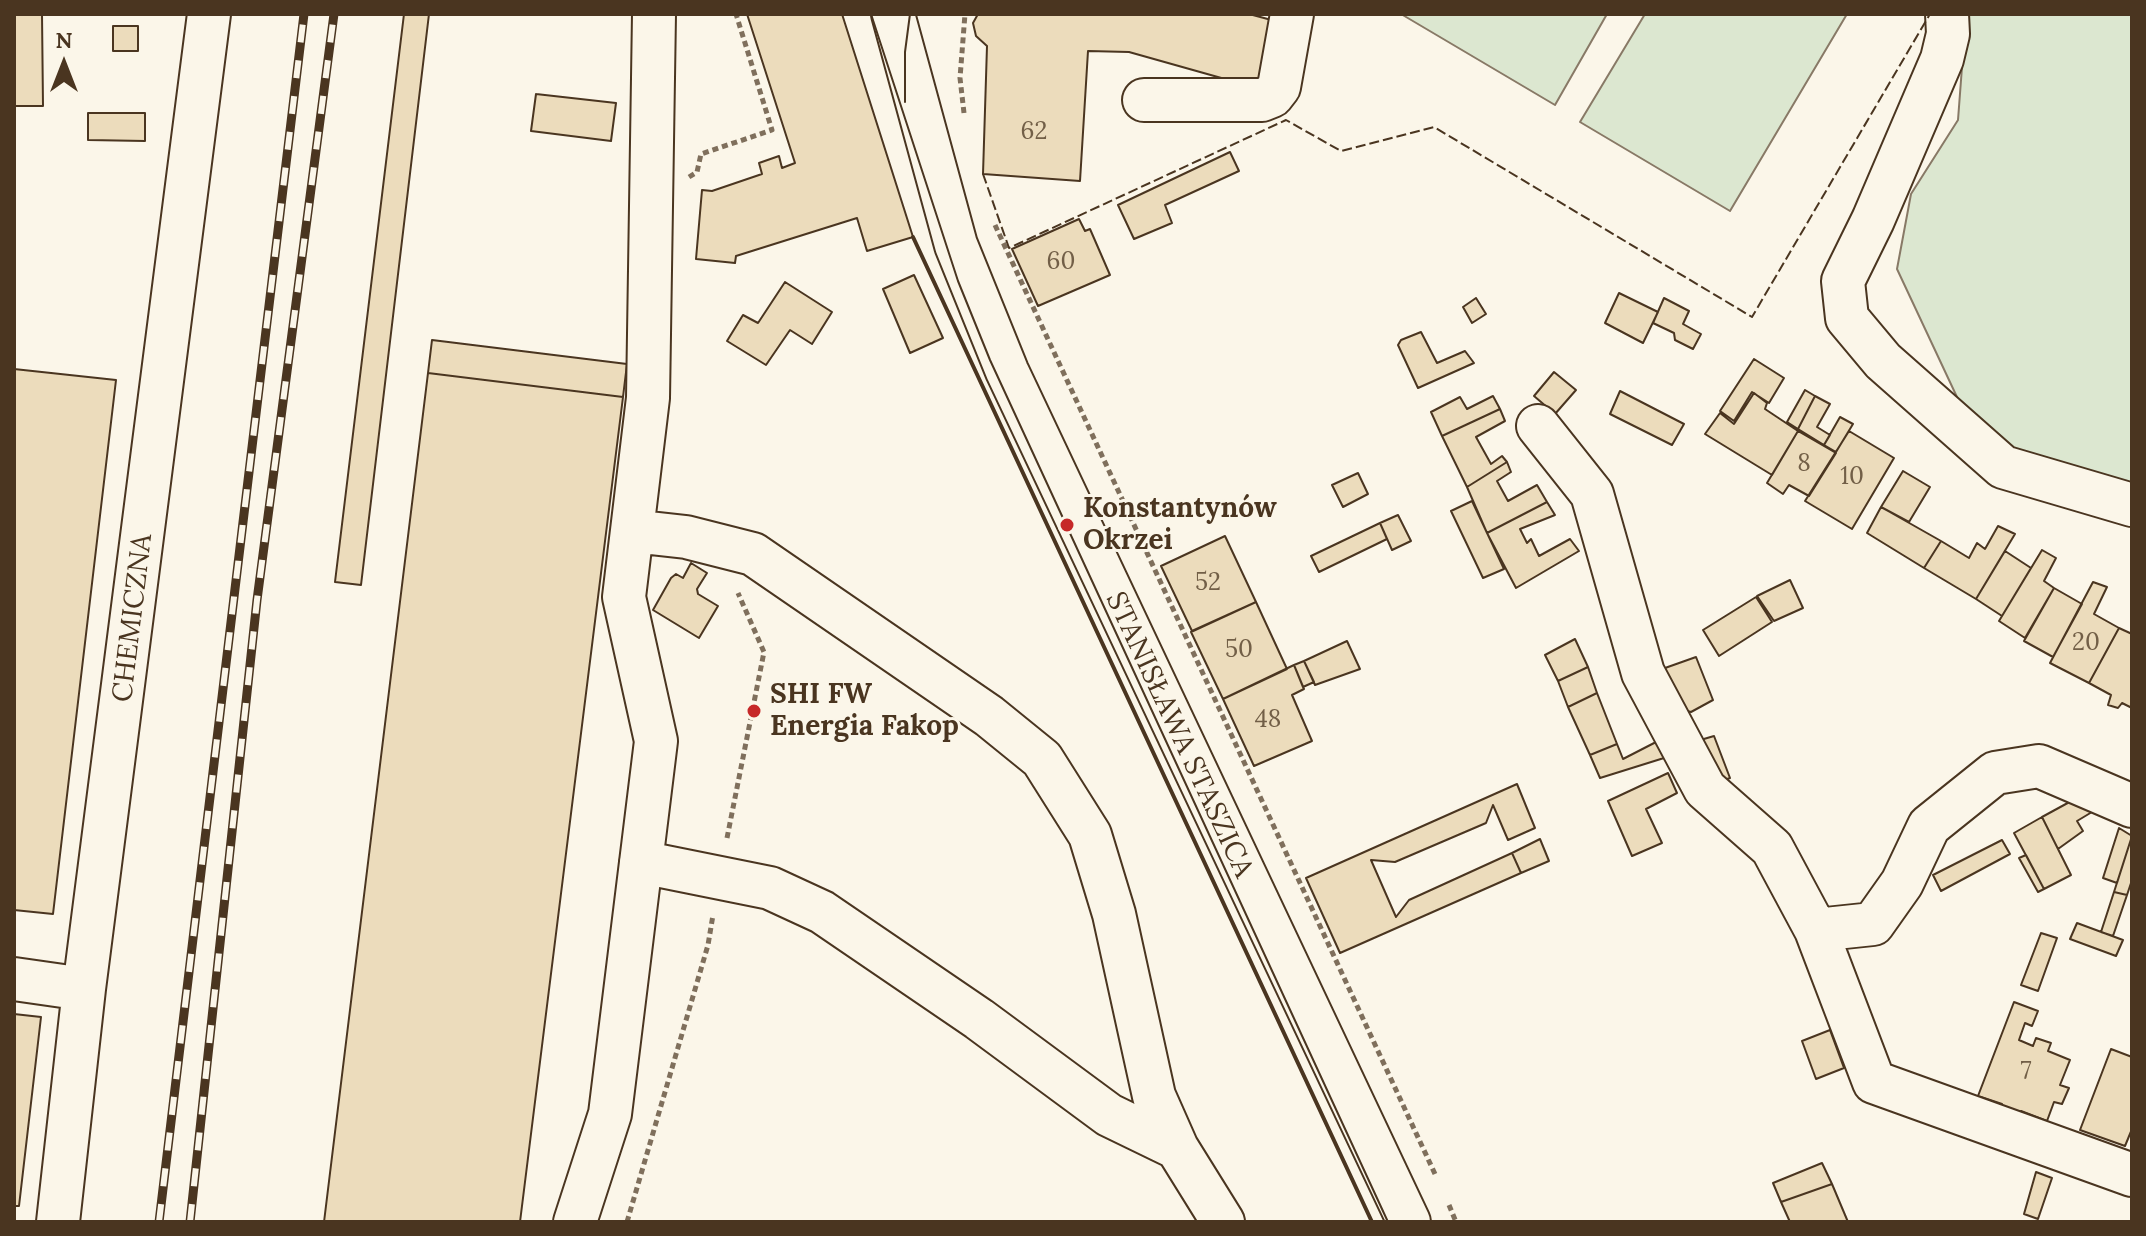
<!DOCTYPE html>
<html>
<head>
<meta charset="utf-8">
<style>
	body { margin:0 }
	#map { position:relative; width:2146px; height:1236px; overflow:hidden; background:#fbf6e9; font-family:Lora,serif }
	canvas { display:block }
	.frame { position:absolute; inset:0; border:16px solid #4a3520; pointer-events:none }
	.north { position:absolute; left:24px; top:24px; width:80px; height:80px; -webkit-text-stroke:6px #fbf6e9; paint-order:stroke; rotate:0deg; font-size:22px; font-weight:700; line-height:32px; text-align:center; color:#4a3520 }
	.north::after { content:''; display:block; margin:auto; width:28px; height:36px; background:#4a3520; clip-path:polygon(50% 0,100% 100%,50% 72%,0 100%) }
</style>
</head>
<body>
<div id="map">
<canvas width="2146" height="1236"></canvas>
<div class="frame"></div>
<div class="north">N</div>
</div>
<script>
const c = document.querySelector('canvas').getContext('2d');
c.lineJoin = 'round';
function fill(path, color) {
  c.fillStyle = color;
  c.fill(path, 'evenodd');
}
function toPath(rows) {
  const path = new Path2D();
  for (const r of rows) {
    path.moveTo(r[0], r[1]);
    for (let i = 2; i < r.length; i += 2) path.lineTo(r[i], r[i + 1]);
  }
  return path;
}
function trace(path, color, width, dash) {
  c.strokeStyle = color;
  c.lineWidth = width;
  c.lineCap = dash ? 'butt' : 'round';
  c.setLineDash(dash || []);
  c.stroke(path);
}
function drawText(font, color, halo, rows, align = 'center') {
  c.font = font + ' Lora,serif';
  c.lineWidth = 6;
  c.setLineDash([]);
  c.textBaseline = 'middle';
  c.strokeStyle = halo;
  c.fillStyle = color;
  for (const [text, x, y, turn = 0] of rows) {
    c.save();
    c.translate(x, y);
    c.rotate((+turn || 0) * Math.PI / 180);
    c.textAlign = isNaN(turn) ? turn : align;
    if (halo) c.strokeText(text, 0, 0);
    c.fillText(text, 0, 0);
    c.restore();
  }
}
const green = toPath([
	[1401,14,1607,14,1555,105,1401,14],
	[1645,14,1847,14,1730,211,1580,122,1645,14],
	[1966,14,2132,14,2132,485,2018,457,1964,412,1897,269,1911,194,1958,120,1966,14]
]);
fill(green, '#dce7d0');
trace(green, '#887966', 2);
const building = toPath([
	[14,14,42,14,43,106,14,106,14,14],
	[404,14,429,14,361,585,335,582,404,14],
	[747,14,842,14,913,237,867,251,857,218,736,256,735,263,696,259,702,190,712,191,762,174,759,163,779,156,782,168,795,163,747,14],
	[978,14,1249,14,1279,22,1264,90,1129,52,1088,51,1080,181,983,174,987,46,976,36,973,23,978,14],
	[113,26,138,26,138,51,113,51,113,26],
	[536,94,616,103,611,141,531,131,536,94],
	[88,113,145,113,145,141,88,140,88,113],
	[1230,152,1239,171,1165,205,1172,223,1134,239,1118,205,1230,152],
	[1079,219,1085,231,1090,229,1110,275,1038,306,1012,249,1079,219],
	[914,275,943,338,910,353,883,289,914,275],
	[785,282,832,312,812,344,790,330,766,365,727,341,743,315,758,323,785,282],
	[1619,293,1658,312,1643,343,1605,323,1619,293],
	[1476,298,1486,314,1472,323,1463,307,1476,298],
	[1664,298,1689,311,1683,324,1701,334,1693,349,1675,340,1674,333,1653,323,1664,298],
	[1421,332,1437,363,1465,351,1474,363,1418,388,1398,345,1401,340,1421,332],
	[432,340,627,364,623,397,428,373,432,340],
	[1754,359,1784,378,1769,403,1752,392,1734,421,1720,411,1754,359],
	[14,369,116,380,53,914,14,910,14,369],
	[1554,372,1576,390,1555,414,1534,396,1554,372],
	[428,373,623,397,520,1222,324,1222,428,373],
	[1805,390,1815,396,1798,429,1787,422,1805,390],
	[1620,391,1684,424,1672,445,1610,414,1620,391],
	[1754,393,1767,403,1765,409,1798,431,1772,475,1705,434,1720,413,1734,424,1754,393],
	[1493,396,1500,409,1442,436,1431,412,1460,397,1467,409,1493,396],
	[1815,396,1830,404,1817,427,1830,435,1824,445,1798,429,1815,396],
	[1500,409,1505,421,1476,437,1491,464,1502,456,1507,462,1467,487,1442,436,1500,409],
	[1840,417,1853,424,1836,452,1824,445,1840,417],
	[1798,431,1836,453,1809,496,1789,485,1783,494,1767,483,1798,431],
	[1849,431,1894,458,1852,529,1805,501,1849,431],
	[1507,462,1511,472,1497,481,1508,501,1537,485,1547,502,1487,533,1467,487,1507,462],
	[1903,471,1930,487,1909,522,1881,507,1903,471],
	[1358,473,1368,494,1343,507,1332,485,1358,473],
	[1472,501,1504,569,1483,578,1451,511,1472,501],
	[1547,502,1555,515,1520,529,1527,543,1531,539,1539,556,1570,539,1579,551,1516,588,1487,533,1547,502],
	[1881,507,1941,541,1924,568,1867,533,1881,507],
	[1398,515,1411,541,1392,550,1380,523,1398,515],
	[1380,523,1387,539,1319,572,1311,556,1380,523],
	[1998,526,2015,534,1976,599,1924,568,1941,541,1969,558,1977,543,1985,549,1998,526],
	[1225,536,1256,602,1192,631,1161,566,1225,536],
	[2042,550,2056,558,2044,581,2054,588,2025,638,1999,621,2042,550],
	[2005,551,2031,568,2002,616,1976,599,2005,551],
	[691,563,707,573,697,589,698,594,718,606,699,638,653,610,671,578,676,574,683,578,691,563],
	[1790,580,1803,608,1774,621,1757,596,1790,580],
	[2093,582,2107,587,2094,614,2119,628,2089,683,2050,663,2093,582],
	[2054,588,2082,604,2053,657,2024,641,2054,588],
	[1756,597,1772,622,1719,656,1703,630,1756,597],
	[1256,602,1287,669,1223,699,1191,632,1256,602],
	[2119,628,2132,634,2132,708,2122,703,2118,708,2108,705,2111,695,2089,683,2119,628],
	[1575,639,1588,667,1558,681,1545,655,1575,639],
	[1347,641,1360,669,1315,685,1304,661,1347,641],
	[1696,657,1713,700,1691,712,1680,709,1665,668,1696,657],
	[1304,661,1314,682,1303,687,1294,665,1304,661],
	[1294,665,1304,689,1292,695,1312,741,1254,766,1223,699,1294,665],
	[1588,667,1597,693,1568,707,1558,681,1588,667],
	[1597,693,1617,744,1590,755,1568,707,1597,693],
	[1714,736,1730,778,1713,784,1697,741,1714,736],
	[1658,741,1664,758,1600,778,1590,755,1617,744,1623,759,1658,741],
	[1668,773,1677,793,1646,809,1662,843,1632,856,1608,801,1668,773],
	[1517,784,1535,828,1508,840,1493,805,1486,823,1395,862,1371,860,1396,917,1409,900,1512,853,1521,873,1340,953,1306,878,1517,784],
	[2075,799,2092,812,2077,821,2083,831,2058,849,2042,817,2075,799],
	[2042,817,2071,875,2044,889,2014,833,2042,817],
	[2119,828,2132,836,2117,883,2103,878,2119,828],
	[2132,836,2132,880,2127,895,2114,892,2132,836],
	[1540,839,1549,861,1521,873,1512,853,1540,839],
	[2002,840,2010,854,1941,891,1933,875,2002,840],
	[2026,855,2044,889,2038,892,2019,858,2026,855],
	[2114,892,2127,895,2113,936,2101,932,2114,892],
	[2077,923,2123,940,2116,956,2070,939,2077,923],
	[2041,933,2057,938,2038,991,2021,985,2041,933],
	[2014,1002,2038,1011,2032,1026,2025,1023,2019,1040,2033,1046,2036,1038,2051,1043,2048,1051,2070,1060,2060,1085,2069,1088,2062,1104,2054,1102,2047,1121,2021,1111,2017,1119,1999,1113,2002,1104,1978,1096,2014,1002],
	[14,1014,41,1017,19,1206,14,1206,14,1014],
	[1830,1030,1844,1068,1816,1079,1802,1041,1830,1030],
	[2111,1049,2132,1057,2132,1129,2125,1146,2080,1130,2111,1049],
	[1822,1163,1832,1184,1781,1202,1773,1183,1822,1163],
	[2036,1172,2052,1178,2038,1219,2024,1214,2036,1172],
	[1832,1184,1848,1222,1790,1222,1781,1202,1832,1184]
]);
fill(building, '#ecdcbc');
trace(building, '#4a3520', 2);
const minor = toPath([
	[893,14,956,245,1007,371,1409,1222],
	[1947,14,1948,34,1942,59,1873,220,1843,281,1847,318,1883,361,2003,467,2132,505],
	[1144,100,1262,100,1272,96,1279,87,1292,14],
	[1538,426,1592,494,1643,673,1705,789,1772,848,1816,930,1874,1082,2132,1175],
	[632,531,686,537,753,554,989,716,1042,759,1090,835,1114,914,1154,1096,1177,1148,1223,1222],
	[641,862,770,888,822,912,979,1019,1109,1115,1177,1148],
	[1816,930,1873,924,1902,883,1929,826,1995,773,2039,766,2132,806],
	[14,979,84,989],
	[58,1222,84,989,209,14],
	[575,1222,610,1114,656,741,624,597,648,398,654,14]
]);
trace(minor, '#4a3520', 46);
trace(toPath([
	[964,113,960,78,965,14],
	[689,177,697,172,701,154,772,130,736,14],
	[995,225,1435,1174],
	[727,838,764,652,738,593],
	[1449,1205,1456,1222],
	[627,1222,708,945,713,915]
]), '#7f6f5c', 5, [6, 4]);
trace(minor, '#fbf6e9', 42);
trace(toPath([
	[871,14,958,281,990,360,1388,1222],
	[905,102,905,52,910,14]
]), '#4a3520', 2);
const rail = toPath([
	[159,1222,304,14],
	[190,1222,257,600,334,14]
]);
trace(rail, '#4a3520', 9);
trace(rail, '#fbf6e9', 6, [18]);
trace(toPath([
	[983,174,1009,248,1286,120,1341,151,1434,127,1752,317,1930,14]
]), '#4a3520', 2, [10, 4]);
trace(toPath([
	[913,237,1372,1222]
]), '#4a3520', 4);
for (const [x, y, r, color] of [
	[1067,525,8,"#c62828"],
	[754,711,8,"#c62828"]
]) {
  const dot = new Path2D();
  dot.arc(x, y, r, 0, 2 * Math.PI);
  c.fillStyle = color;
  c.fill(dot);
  trace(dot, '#fbf6e9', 3);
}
drawText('24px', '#725f47', null, [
	["62",1034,132],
	["60",1061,262],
	["8",1804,464],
	["10",1852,477],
	["52",1208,583],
	["20",2086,643],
	["50",1239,650],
	["48",1268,720],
	["7",2026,1072]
]);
drawText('bold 28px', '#4a3520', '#fbf6e9', [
	["Konstantynów",1083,509],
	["Okrzei",1083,541],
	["SHI FW",770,695],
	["Energia Fakop",770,727]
], 'left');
drawText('28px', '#4a3520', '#fbf6e9', [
	["CHEMICZNA",133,618,-83],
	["STANISŁAWA STASZICA",1179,735,65]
]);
</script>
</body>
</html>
